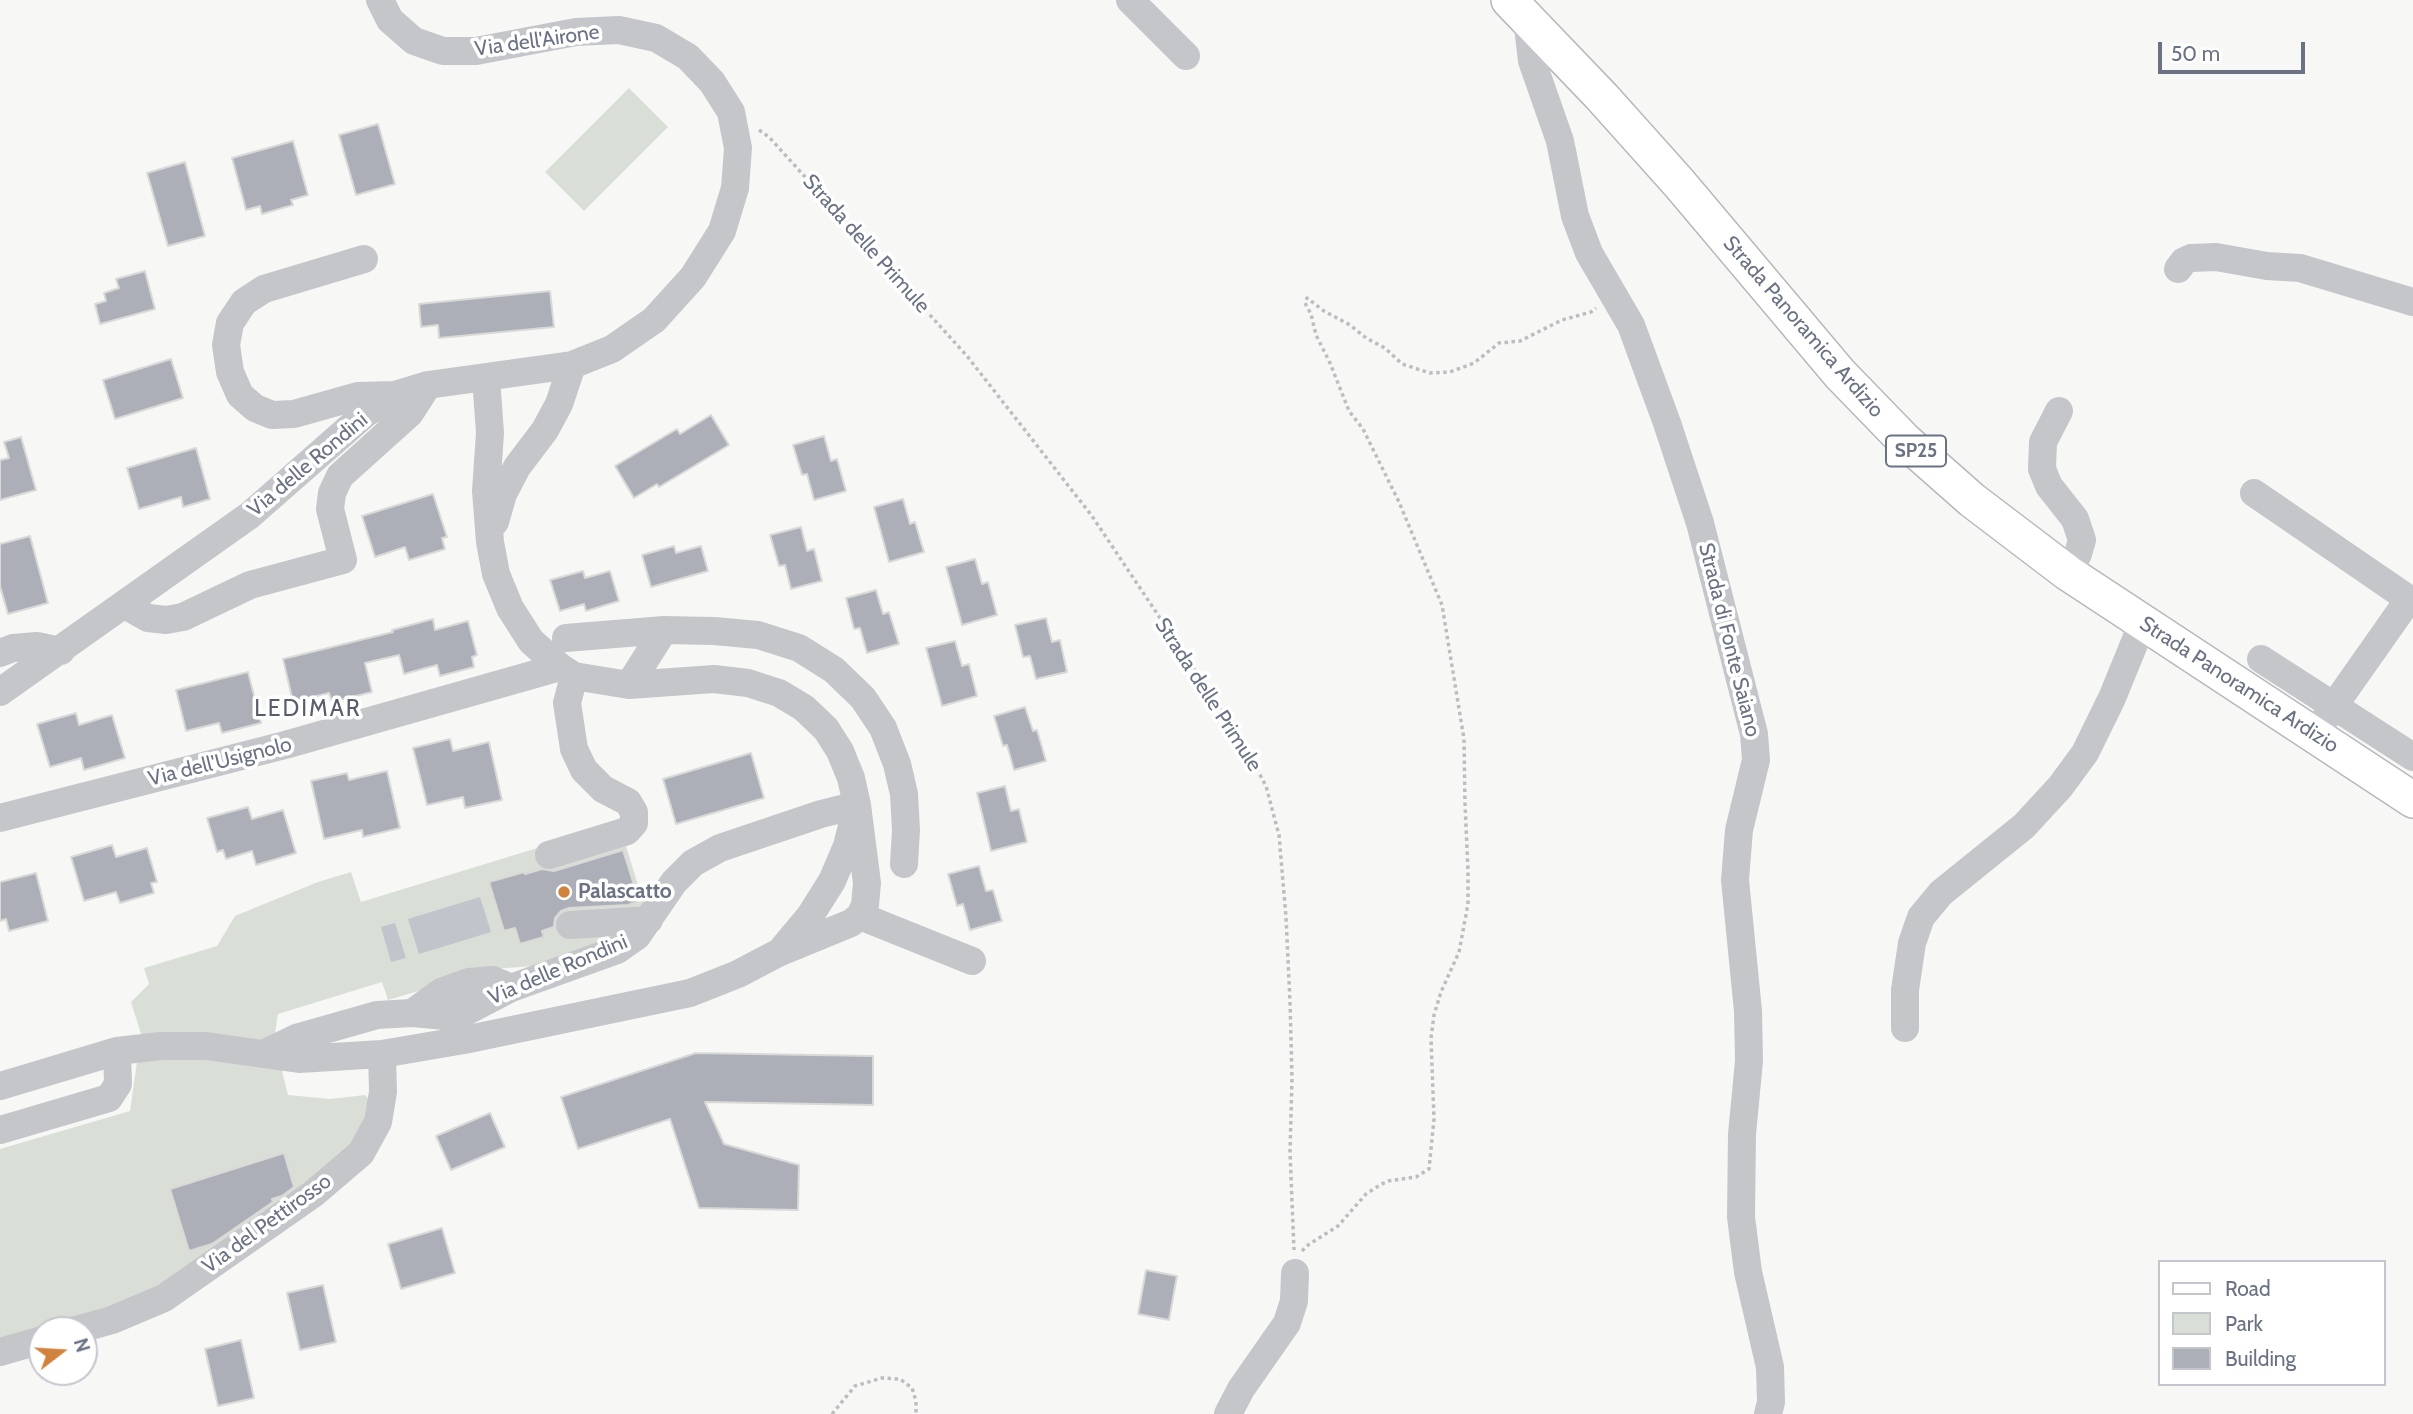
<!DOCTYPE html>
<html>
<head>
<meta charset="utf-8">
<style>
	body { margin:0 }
	#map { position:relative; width:2413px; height:1414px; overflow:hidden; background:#f7f8f6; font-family:Cabin,sans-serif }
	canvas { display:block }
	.legend { position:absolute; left:2158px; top:1260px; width:228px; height:126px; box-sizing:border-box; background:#fff; border:2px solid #c3c7cd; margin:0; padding:9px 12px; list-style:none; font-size:21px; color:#6a7283 }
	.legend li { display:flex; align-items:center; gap:14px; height:35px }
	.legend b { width:35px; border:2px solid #c3c7cd }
	.north { position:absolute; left:28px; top:1316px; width:70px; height:70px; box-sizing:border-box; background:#fff; border:2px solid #c3c7cd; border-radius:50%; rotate:73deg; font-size:19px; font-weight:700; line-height:28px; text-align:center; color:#6a7283 }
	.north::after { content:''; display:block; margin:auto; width:24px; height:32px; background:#d1823d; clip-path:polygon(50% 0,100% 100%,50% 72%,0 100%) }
	.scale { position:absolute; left:2158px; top:42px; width:147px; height:32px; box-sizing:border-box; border:4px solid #6a7283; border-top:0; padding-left:9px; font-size:21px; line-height:24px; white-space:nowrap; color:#6a7283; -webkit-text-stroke:5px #fff; paint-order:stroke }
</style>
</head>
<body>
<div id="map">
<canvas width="2413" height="1414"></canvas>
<ul class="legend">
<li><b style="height:9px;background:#fff"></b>Road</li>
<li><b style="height:19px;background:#d9ded7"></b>Park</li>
<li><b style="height:19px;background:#acafb7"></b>Building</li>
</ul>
<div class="north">N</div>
<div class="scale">50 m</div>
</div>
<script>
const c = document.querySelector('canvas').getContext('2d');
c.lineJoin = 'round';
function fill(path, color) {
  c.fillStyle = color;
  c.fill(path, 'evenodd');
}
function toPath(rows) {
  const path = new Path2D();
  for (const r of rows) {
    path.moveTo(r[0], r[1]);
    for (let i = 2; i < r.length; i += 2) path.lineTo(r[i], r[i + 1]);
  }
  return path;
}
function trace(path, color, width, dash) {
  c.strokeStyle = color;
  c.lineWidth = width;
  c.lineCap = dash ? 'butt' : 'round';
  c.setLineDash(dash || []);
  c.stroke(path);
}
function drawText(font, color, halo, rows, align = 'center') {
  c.font = font + ' Cabin,sans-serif';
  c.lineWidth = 7;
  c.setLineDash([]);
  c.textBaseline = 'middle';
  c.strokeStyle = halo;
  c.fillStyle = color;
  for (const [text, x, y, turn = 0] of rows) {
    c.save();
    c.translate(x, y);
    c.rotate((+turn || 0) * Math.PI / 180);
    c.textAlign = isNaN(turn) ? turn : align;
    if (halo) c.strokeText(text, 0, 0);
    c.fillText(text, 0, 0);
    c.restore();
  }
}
fill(toPath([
	[629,88,668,127,584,211,545,172],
	[619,823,645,908,618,937,535,966,493,969,388,1000,382,982,278,1014,274,1039,288,1095,330,1099,365,1095,375,1107,362,1142,146,1299,0,1341,0,1149,130,1111,141,1034,131,1002,149,984,144,968,217,946,235,916,318,882,351,872,361,902]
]), '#d9ded7');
fill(toPath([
	[480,897,491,932,419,954,408,919],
	[395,923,406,958,391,962,381,927]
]), '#bfc5cb');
const building = toPath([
	[378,124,395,184,356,195,339,135,378,124],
	[293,141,308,195,291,200,293,205,262,214,260,206,246,210,232,158,293,141],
	[185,162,205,236,168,246,147,173,185,162],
	[145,271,155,309,100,324,95,304,106,301,104,293,119,288,116,279,145,271],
	[550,291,554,327,439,338,438,325,421,327,419,304,550,291],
	[171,359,183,398,115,419,103,380,171,359],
	[711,415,729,445,659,487,657,484,634,498,615,466,677,429,680,434,711,415],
	[824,436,831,461,837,459,846,491,814,500,807,474,802,475,793,445,824,436],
	[21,437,36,490,0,500,0,460,9,458,4,442,21,437],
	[196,448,210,499,183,507,181,497,139,509,127,468,196,448],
	[433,494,447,537,442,538,445,549,409,560,405,547,375,557,362,516,433,494],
	[903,499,910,524,915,522,924,552,889,562,874,507,903,499],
	[801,527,807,551,814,549,822,581,791,589,785,565,779,566,770,535,801,527],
	[30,536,48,603,8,614,0,586,0,544,30,536],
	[674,546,676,553,701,546,708,571,651,587,642,555,674,546],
	[975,559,982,584,988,582,997,615,962,625,946,567,975,559],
	[583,571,585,578,610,571,619,601,586,611,584,604,560,611,550,580,583,571],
	[876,590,883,614,889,612,899,644,867,653,860,628,854,629,846,598,876,590],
	[1046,618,1052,642,1060,640,1067,672,1036,679,1030,656,1023,657,1015,625,1046,618],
	[433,619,435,630,468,621,477,655,472,657,474,667,440,676,437,665,404,674,399,655,365,663,372,692,332,702,329,693,293,702,283,659,393,632,392,630,433,619],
	[955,641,962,666,969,664,977,696,942,706,926,648,955,641],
	[248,672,261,723,222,733,219,723,186,731,176,690,248,672],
	[1025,707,1033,731,1037,730,1046,761,1014,770,1007,745,1003,746,994,716,1025,707],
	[76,713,79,725,112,715,125,758,84,770,81,758,50,767,37,724,76,713],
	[450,739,453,751,489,742,502,800,465,808,463,797,427,805,413,748,450,739],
	[751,753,764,798,676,824,663,779,751,753],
	[387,771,400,828,363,837,362,830,324,839,311,781,347,773,349,780,387,771],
	[1005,786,1011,811,1019,809,1027,842,991,851,977,793,1005,786],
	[248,807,252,819,283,810,296,853,256,865,252,851,226,859,223,850,217,852,207,818,248,807],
	[112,845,116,857,147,848,157,882,151,883,154,893,120,903,116,892,84,901,71,857,112,845],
	[623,850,639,901,628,905,569,908,561,911,555,918,554,927,542,931,544,937,520,944,515,928,504,931,489,882,524,872,525,874,542,869,554,871,623,850],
	[979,866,986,891,993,890,1002,921,970,930,963,904,957,906,948,874,979,866],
	[36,873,48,921,9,931,6,919,0,921,0,882,36,873],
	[696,1053,873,1056,873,1105,705,1102,724,1144,799,1165,798,1210,699,1208,670,1119,578,1149,561,1097,696,1053],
	[490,1113,505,1147,451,1170,436,1136,490,1113],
	[284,1153,294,1187,282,1196,272,1199,273,1202,212,1244,189,1251,170,1189,284,1153],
	[442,1228,455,1273,401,1289,388,1244,442,1228],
	[1146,1270,1177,1276,1169,1320,1138,1314,1146,1270],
	[323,1285,336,1342,300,1350,287,1293,323,1285],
	[241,1340,254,1398,218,1406,205,1349,241,1340]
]);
fill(building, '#acafb7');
trace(building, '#d9dad8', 2);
const major = toPath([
	[1509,0,1602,97,1679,183,1840,374,1904,440,1972,500,2068,573,2413,800]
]);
trace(major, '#b6b8bd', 38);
trace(toPath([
	[759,130,769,137,967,356,1092,516,1242,741,1266,786,1279,835,1286,917,1290,1002,1292,1078,1290,1152,1294,1250],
	[1302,1251,1308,1245,1338,1226,1366,1194,1380,1185,1388,1181,1416,1177,1429,1169,1434,1119,1431,1038,1434,1015,1441,992,1459,952,1468,904,1468,871,1465,804,1464,739,1442,605,1399,502,1363,429,1349,411,1330,363,1316,335,1311,314,1305,303,1307,298,1324,311,1350,325,1366,338,1385,348,1402,364,1430,373,1450,372,1474,363,1499,343,1520,341,1562,320,1591,312,1596,308],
	[832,1414,855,1386,882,1378,900,1379,912,1388,916,1401,916,1414]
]), '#bcbdc0', 3.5, [3.5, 3.5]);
trace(toPath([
	[1130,0,1186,56],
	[1527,18,1532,61,1560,141,1575,216,1589,253,1631,325,1667,423,1700,523,1754,734,1756,760,1739,830,1735,880,1748,1011,1749,1061,1742,1134,1741,1217,1748,1272,1770,1367,1771,1402,1768,1414],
	[364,259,264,289,244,302,230,323,226,345,230,372,240,395,255,408,272,415,294,414,358,396,395,395],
	[2178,269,2184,261,2191,258,2216,257,2267,266,2300,268,2413,302],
	[2059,411,2043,442,2042,469,2049,486,2075,519,2082,540,2078,554,2068,573],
	[2254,493,2413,602],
	[495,522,503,494,517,467,545,430,559,404,572,365],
	[125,605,148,618,166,620,183,617,250,585,343,560,330,509,332,493,340,476,410,413,428,385],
	[566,638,664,630,714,631,758,635,799,648,834,670,863,698,883,728,897,764,904,794,906,830,904,864],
	[0,653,13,648,37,646,61,651],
	[2261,659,2413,757],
	[629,685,664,630],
	[0,692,250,515,365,414,395,395,428,385,572,365,612,349,654,320,693,277,722,231,735,188,738,148,731,112,712,82,688,57,656,38,619,30,576,32,476,51,443,51,414,41,390,20,380,0],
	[2324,720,2409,599],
	[0,818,285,745,560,667],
	[549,855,627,831,634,823,634,812,628,802,603,789,584,770,574,749,567,703,574,676],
	[860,916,972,961],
	[570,925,649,920],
	[784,947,810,916,832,881,847,846,854,818],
	[412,1013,441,992,469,982,493,980,511,988],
	[1905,1028,1905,990,1912,943,1921,917,1941,893,2024,826,2060,787,2085,753,2112,698,2143,622],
	[263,1054,296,1038,377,1015,412,1013,446,1016,467,1011,511,988,617,950,637,936,674,882,693,863,720,848,821,814,857,805],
	[0,1086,117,1051,161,1046,206,1046,299,1059,382,1054,464,1040,690,993,738,974,778,953,851,923,860,916,865,905,867,883,857,805,851,778,840,751,826,729,804,708,779,693,748,683,714,679,629,685,574,676,560,667,531,641,510,608,496,574,490,542,486,491,490,433,486,378],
	[0,1130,109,1098,118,1084,117,1051],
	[76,1330,112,1320,164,1298,313,1194,361,1153,378,1122,383,1092,382,1054],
	[0,1352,42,1340],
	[1228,1414,1241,1389,1287,1323,1294,1301,1295,1273]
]), '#c4c6ca', 28);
trace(major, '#fff', 35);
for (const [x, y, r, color] of [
	[564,892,7,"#d1823d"]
]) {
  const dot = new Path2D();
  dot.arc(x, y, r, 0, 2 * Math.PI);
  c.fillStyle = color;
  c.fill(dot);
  trace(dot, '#fff', 2.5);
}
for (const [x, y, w] of [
	[1916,451,60]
]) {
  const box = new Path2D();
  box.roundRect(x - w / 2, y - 15.5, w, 31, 5);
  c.fillStyle = '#fff';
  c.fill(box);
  trace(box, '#6a7283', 2);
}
drawText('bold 19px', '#6a7283', null, [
	["SP25",1916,451]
]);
drawText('21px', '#6a7283', '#fff', [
	["Via dell'Airone",537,41,-8],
	["Strada delle Primule",866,244,48],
	["Strada Panoramica Ardizio",1803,327,49],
	["Via delle Rondini",308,465,-40],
	["Strada di Fonte Saiano",1729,640,76],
	["Strada Panoramica Ardizio",2239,685,33],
	["Strada delle Primule",1208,695,57],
	["Via dell'Usignolo",220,762,-14],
	["Via delle Rondini",558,970,-23],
	["Via del Pettirosso",267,1224,-36]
]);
drawText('bold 21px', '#6a7283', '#fff', [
	["Palascatto",578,892]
], 'left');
c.letterSpacing = '2px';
drawText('23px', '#575d69', '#fff', [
	["LEDIMAR",308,709]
]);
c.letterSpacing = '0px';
</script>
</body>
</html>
